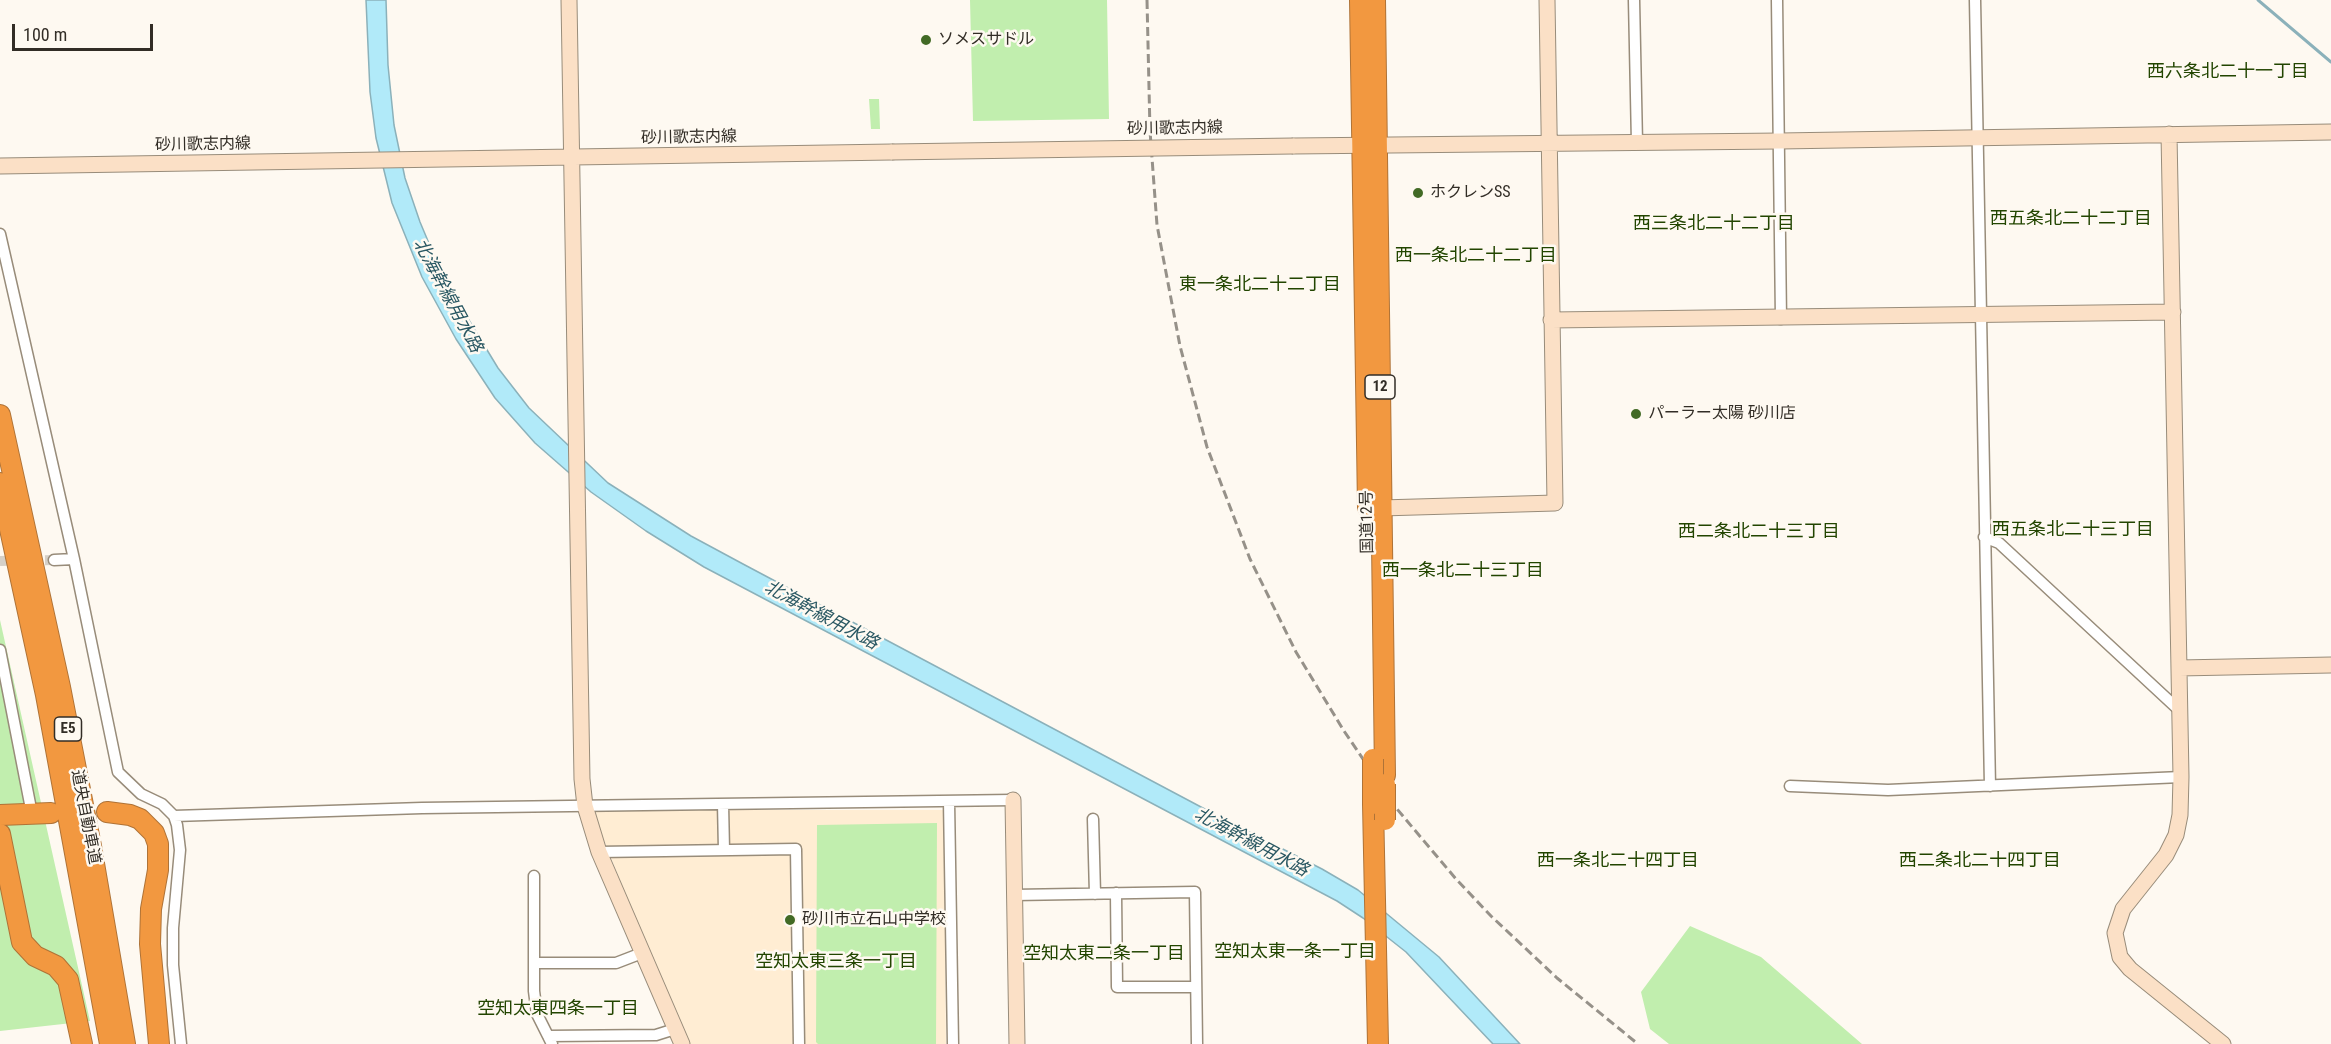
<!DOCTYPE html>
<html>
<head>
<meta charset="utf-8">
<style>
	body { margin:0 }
	#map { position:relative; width:2331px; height:1044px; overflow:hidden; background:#fef9f1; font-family:"Roboto Condensed",sans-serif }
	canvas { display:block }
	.scale { position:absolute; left:12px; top:24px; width:141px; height:27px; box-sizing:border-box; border:3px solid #322d26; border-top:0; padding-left:8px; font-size:18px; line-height:21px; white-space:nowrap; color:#322d26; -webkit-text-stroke:4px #fef9f1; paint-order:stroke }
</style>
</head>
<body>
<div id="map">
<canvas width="2331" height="1044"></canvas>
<div class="scale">100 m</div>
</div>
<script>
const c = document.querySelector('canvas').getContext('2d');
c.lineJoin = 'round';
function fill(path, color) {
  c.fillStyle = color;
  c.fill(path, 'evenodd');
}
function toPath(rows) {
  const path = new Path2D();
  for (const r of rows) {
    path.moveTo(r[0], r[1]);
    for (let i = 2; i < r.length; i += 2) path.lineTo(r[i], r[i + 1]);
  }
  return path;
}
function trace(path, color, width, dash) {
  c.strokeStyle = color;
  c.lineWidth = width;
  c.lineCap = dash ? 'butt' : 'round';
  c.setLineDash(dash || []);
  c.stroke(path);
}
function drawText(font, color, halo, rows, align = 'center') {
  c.font = font + ' "Roboto Condensed","Noto Sans JP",sans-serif';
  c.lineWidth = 5;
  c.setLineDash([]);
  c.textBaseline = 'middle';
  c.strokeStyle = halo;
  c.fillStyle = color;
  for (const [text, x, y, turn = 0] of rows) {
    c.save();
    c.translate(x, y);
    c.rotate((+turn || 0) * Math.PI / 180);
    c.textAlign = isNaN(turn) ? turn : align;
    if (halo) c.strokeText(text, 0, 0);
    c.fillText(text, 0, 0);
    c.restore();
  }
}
fill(toPath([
	[592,810,944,810,946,1044,685,1044]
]), '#ffedd3');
fill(toPath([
	[970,0,1107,0,1109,119,973,121],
	[869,99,879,99,880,129,871,129],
	[0,620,90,1021,0,1031],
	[937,823,936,1044,818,1044,816,1042,817,825],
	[1690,926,1761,957,1862,1044,1669,1044,1650,1029,1641,992]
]), '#c1eeae');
const water = toPath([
	[366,0,386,0,388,65,394,125,405,178,420,222,444,279,498,368,529,408,608,483,691,536,743,564,1218,816,1322,869,1358,890,1439,957,1520,1044,1493,1044,1406,952,1363,918,1337,901,704,567,646,531,591,492,535,443,495,398,456,339,422,277,392,203,376,138,370,92,366,0]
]);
fill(water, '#b1eaf9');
trace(water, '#8bb1ba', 1.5);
trace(toPath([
	[2258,0,2331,62]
]), '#8bb1ba', 3);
trace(toPath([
	[0,561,54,560]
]), '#d5d0c8', 10, [10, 5]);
const street = toPath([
	[1634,0,1637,143],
	[1777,0,1781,319],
	[1975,0,1990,786],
	[0,234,74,559,118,772,141,794,162,804,174,816,177,825,180,850,173,928,173,965,181,1044],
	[1984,537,1999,543,2179,710],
	[54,560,74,559],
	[0,650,32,814],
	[1790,786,1888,790,2181,777],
	[949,801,953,1044],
	[723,804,724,850],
	[174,816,422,808,1013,800],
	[1093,819,1095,894],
	[599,852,796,849,799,1044],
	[534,876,534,991,537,1014,552,1044],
	[1116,893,1117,987,1196,987],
	[1014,895,1195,892,1197,1044],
	[534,963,616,963,642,953],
	[548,1036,656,1035,675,1029]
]);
const secondary = toPath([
	[569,0,582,779,585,806,599,852,682,1044],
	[2169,134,2181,777,2180,815,2176,835,2166,855,2123,909,2115,933,2120,957,2130,969,2223,1044],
	[1293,146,1780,141,2331,132],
	[0,166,892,152],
	[1551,320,2173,312],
	[1381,508,1555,503,1547,0],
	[2179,668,2331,665],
	[1013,800,1017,1044]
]);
const highway = toPath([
	[1360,0,1368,507],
	[1375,0,1385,775],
	[0,415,60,687,91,846,125,1044],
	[0,483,46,695,110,1044],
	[1373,804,1378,1044],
	[107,812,130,815,140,819,154,833,158,844,158,870,151,909,150,944,159,1044],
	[0,815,51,813],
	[0,834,22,942,35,956,56,966,68,980,82,1044]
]);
trace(street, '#988c7a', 13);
trace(secondary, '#988c7a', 17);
trace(highway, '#af7337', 22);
trace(street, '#fff', 10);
trace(secondary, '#fbe0c6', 15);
trace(highway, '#f29840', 20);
trace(toPath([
	[1147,0,1150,131,1157,225,1180,346,1207,447,1250,559,1296,652,1344,731,1397,809,1456,879,1491,916,1557,978,1638,1044]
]), '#969189', 3, [9, 4.5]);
const secondaryBridge = toPath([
	[892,152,1293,146]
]);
const highwayBridge = toPath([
	[1385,784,1385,820],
	[1373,804,1373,759]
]);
trace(secondaryBridge, '#988c7a', 17, []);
trace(highwayBridge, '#af7337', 22, []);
trace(secondaryBridge, '#fbe0c6', 15);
trace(highwayBridge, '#f29840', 20);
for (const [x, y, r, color] of [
	[926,40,6,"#426a25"],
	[1418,193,6,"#426a25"],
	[1636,414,6,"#426a25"],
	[790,920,6,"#426a25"]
]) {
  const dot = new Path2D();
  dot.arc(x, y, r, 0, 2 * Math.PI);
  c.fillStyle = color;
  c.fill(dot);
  trace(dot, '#fef9f1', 2);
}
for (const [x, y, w] of [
	[1380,387,30],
	[68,729,27]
]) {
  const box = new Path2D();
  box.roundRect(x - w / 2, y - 12, w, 24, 4.5);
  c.fillStyle = '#fef9f1';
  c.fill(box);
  trace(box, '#322d26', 1.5);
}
drawText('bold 15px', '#322d26', null, [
	["12",1380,387],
	["E5",68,729]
]);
drawText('16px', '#322d26', '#fef9f1', [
	["ソメスサドル",938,40],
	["ホクレンSS",1430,193],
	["パーラー太陽 砂川店",1648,414],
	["砂川市立石山中学校",802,920]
], 'left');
drawText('16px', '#322d26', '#fef9f1', [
	["砂川歌志内線",1175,129,-1],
	["砂川歌志内線",689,138,-1],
	["砂川歌志内線",203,145,-1],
	["国道12号",1368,522,-91],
	["道央自動車道",85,817,79]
]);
drawText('18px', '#224500', '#fef9f1', [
	["西六条北二十一丁目",2228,72],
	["西五条北二十二丁目",2071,219],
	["西三条北二十二丁目",1714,224],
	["西一条北二十二丁目",1476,256],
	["東一条北二十二丁目",1260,285],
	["西五条北二十三丁目",2073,530],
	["西二条北二十三丁目",1759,532],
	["西一条北二十三丁目",1463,571],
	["西一条北二十四丁目",1618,861],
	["西二条北二十四丁目",1980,861],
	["空知太東一条一丁目",1295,952],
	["空知太東二条一丁目",1104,954],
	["空知太東三条一丁目",836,962],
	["空知太東四条一丁目",558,1009]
]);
drawText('italic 18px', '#2a5863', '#fef9f1', [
	["北海幹線用水路",447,296,62],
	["北海幹線用水路",821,616,28],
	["北海幹線用水路",1251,843,28]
]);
</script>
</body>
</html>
